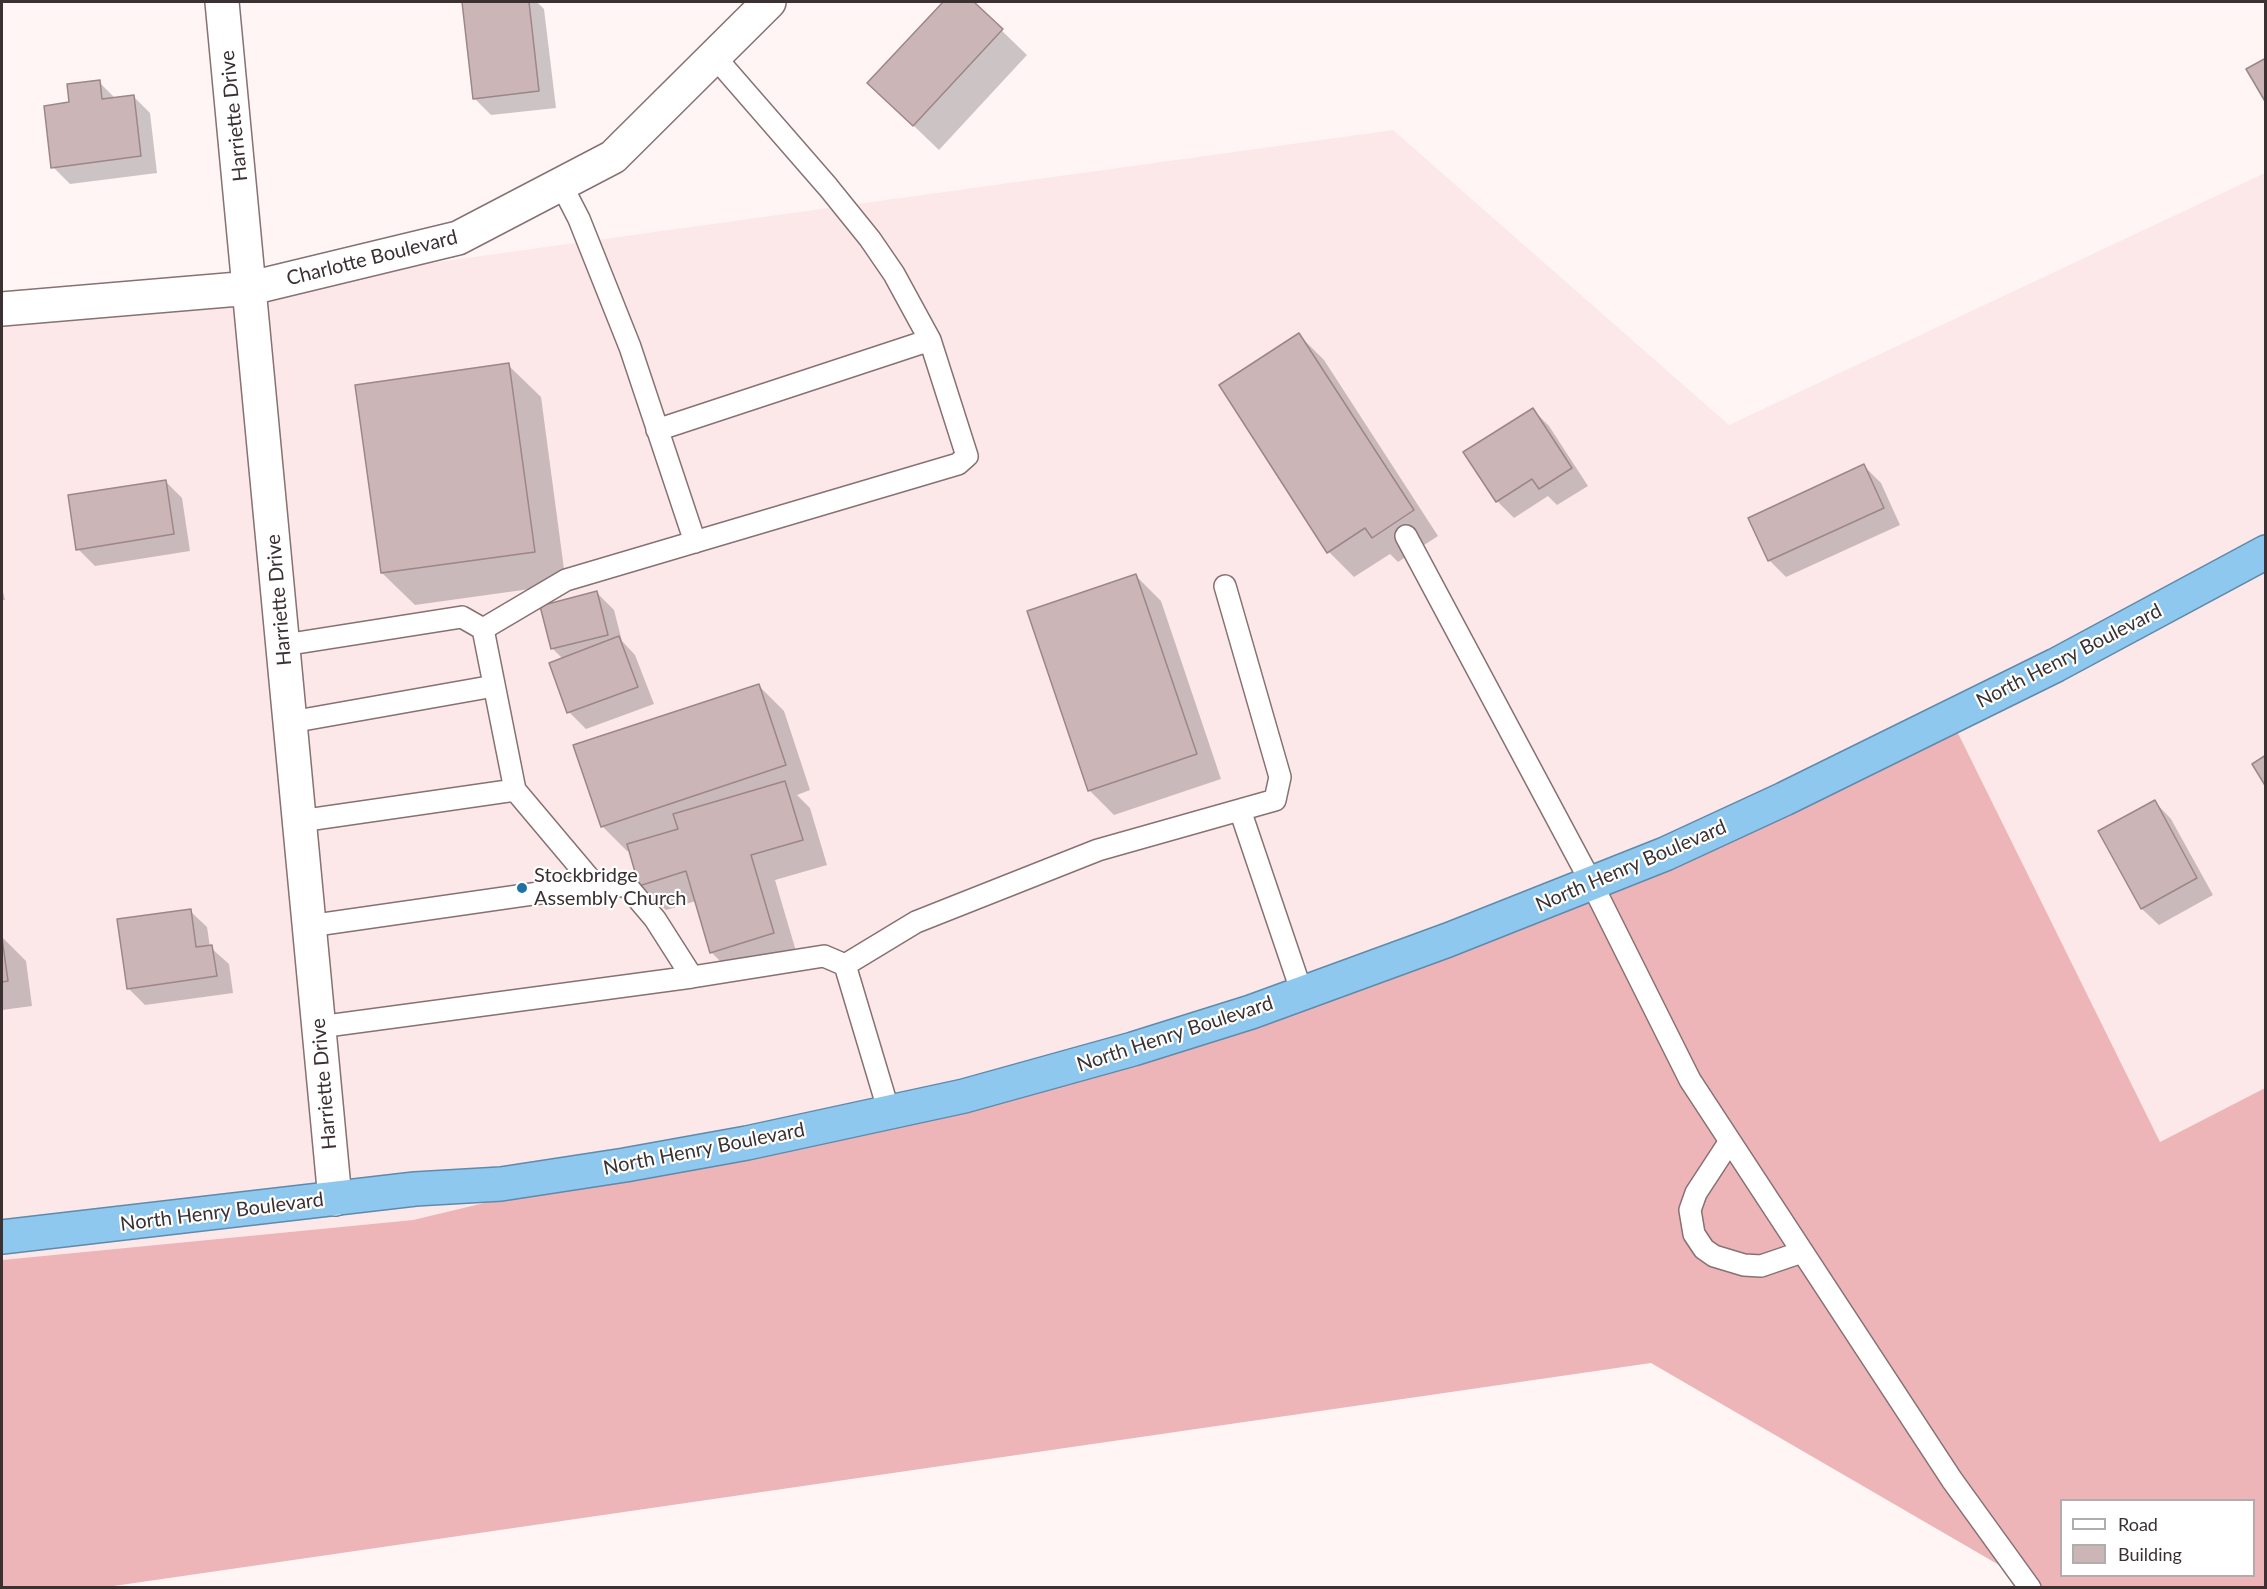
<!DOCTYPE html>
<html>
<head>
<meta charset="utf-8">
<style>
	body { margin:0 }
	#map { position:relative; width:2267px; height:1589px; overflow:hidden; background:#fff5f5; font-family:Lato,sans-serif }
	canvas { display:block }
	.frame { position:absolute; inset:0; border:3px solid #3b3132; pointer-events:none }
	.legend { position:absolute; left:2060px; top:1499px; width:195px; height:78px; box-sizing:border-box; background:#fff; border:2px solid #b1adad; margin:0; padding:8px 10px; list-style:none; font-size:18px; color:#3b3132 }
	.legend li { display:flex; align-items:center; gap:12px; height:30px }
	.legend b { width:30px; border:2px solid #b1adad }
</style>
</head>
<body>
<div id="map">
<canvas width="2267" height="1589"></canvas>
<div class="frame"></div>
<ul class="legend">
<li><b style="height:8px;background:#fff"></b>Road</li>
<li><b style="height:16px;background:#ccb5b6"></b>Building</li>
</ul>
</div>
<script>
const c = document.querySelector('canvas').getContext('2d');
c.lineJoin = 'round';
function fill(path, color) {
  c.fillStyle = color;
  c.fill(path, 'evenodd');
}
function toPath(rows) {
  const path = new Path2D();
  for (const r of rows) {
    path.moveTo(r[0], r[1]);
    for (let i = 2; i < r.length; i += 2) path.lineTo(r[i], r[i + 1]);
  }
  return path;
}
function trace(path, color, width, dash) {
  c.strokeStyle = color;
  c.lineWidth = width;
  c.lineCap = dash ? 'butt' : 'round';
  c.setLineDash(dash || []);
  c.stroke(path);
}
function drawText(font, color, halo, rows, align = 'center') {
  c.font = font + ' Lato,sans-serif';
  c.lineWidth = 4.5;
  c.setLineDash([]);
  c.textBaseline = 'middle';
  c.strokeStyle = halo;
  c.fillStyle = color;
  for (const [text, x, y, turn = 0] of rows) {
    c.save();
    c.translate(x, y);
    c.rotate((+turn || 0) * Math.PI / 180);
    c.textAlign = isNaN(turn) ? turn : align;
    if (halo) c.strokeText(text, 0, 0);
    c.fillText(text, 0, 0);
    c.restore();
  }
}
fill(toPath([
	[1393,130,1729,425,2265,173,2265,1088,2160,1142,1943,705,1568,909,1211,1034,413,1220,2,1260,2,312,220,292]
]), '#fde8e9');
fill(toPath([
	[1944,705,2160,1142,2265,1088,2265,1587,2037,1587,1651,1363,107,1587,2,1588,2,1260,413,1220,912,1101,1383,974],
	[2062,1500,2254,1500,2254,1576,2062,1576]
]), '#edb5b8');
fill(toPath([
	[463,2,537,2,544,9,556,108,491,115,474,98],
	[945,2,972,2,1027,55,939,150,869,83],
	[99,82,116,99,133,96,150,113,157,173,70,184,53,167],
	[1299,335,1324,360,1438,536,1398,562,1390,554,1354,577,1329,552],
	[508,365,541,397,566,584,415,605,382,573],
	[1532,409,1549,426,1588,486,1557,505,1548,496,1514,518,1497,501],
	[1864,466,1881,483,1900,525,1786,577,1769,560],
	[165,481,182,498,190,551,95,566,78,549],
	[1136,576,1161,601,1221,779,1114,815,1089,790],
	[2,588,5,600,2,600],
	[597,593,614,610,622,641,635,655,654,704,586,729,569,712,563,659,553,649,542,607],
	[759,686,784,711,810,790,797,795,810,808,827,865,775,880,798,958,736,977,711,952,696,901,666,910,641,885,631,850,627,851,602,826],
	[2155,802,2171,819,2213,895,2159,925,2142,909,2100,832],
	[190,911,207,927,210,947,229,964,233,993,145,1005,128,988],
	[2,937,26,961,32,1006,2,1010]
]), '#0003');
const building = toPath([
	[462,2,529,2,539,91,473,99,462,2],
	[943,2,974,2,1003,29,913,126,867,83,943,2],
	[2266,58,2266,103,2246,69,2266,58],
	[100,80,102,99,134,95,141,156,51,168,44,106,69,102,67,84,100,80],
	[1299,333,1414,510,1372,538,1365,528,1327,553,1219,385,1299,333],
	[509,363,535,552,381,573,355,385,509,363],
	[1533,408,1572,468,1539,489,1532,479,1496,502,1463,452,1533,408],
	[1864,464,1884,508,1768,561,1748,518,1864,464],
	[166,480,174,534,76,550,68,495,166,480],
	[1136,574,1197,754,1088,791,1027,611,1136,574],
	[597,591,608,635,551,649,540,606,597,591],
	[619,636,638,687,567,713,549,663,619,636],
	[759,684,786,765,601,827,573,745,759,684],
	[2266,755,2266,787,2252,764,2266,755],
	[785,781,803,840,751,855,774,933,710,953,686,871,639,886,627,844,678,829,673,814,785,781],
	[2155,800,2197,878,2141,909,2098,831,2155,800],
	[191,909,196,947,212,945,217,976,127,989,117,919,191,909],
	[2,938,8,981,2,982,2,938]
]);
fill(building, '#ccb5b6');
trace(building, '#9c8687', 1.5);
const service = toPath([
	[714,56,828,187,870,239,894,274,930,340],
	[561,184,579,219,630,347,695,542],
	[1406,536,1592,884,1690,1080,1952,1480,2030,1588],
	[483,629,566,580,958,464,967,456,930,340,657,430],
	[284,645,462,617,483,629,515,790,595,885],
	[291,722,494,686],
	[1240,810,1302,993],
	[300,821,515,790],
	[309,926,595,885,627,886,655,919,692,977,319,1027],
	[845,965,916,922,1098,850,1275,800,1280,777,1225,586],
	[692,977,824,956,845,965,889,1112],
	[1730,1141,1696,1193,1690,1210,1694,1234,1704,1249,1714,1256,1744,1265,1761,1266,1802,1252]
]);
const minor = toPath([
	[222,2,335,1199],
	[2,309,251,288,458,238,613,157,769,2]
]);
const trunk = toPath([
	[2,1237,415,1189,501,1184,625,1165,747,1143,964,1096,1133,1049,1251,1012,1448,940,1665,854,1784,799,2056,665,2266,552]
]);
trace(service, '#877172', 24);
trace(minor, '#877172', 36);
trace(trunk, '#5f8aaa', 36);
trace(service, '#fff', 21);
trace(minor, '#fff', 33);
trace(trunk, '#8ec8ef', 33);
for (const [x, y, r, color] of [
	[522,888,6,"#1f72a3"]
]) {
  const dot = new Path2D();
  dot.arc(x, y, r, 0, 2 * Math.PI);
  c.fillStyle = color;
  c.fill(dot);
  trace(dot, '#fff', 2);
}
drawText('20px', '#3b3132', '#fff', [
	["Harriette Drive",234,116,-96],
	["Charlotte Boulevard",372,258,-14],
	["Harriette Drive",279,600,-95],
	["North Henry Boulevard",2069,656,-27],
	["North Henry Boulevard",1631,866,-23],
	["North Henry Boulevard",1175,1034,-18],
	["Harriette Drive",324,1084,-95],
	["North Henry Boulevard",704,1149,-11],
	["North Henry Boulevard",222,1212,-7]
]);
drawText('20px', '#3b3132', '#fff', [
	["Stockbridge",534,876],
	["Assembly Church",534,899]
], 'left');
</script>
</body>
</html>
